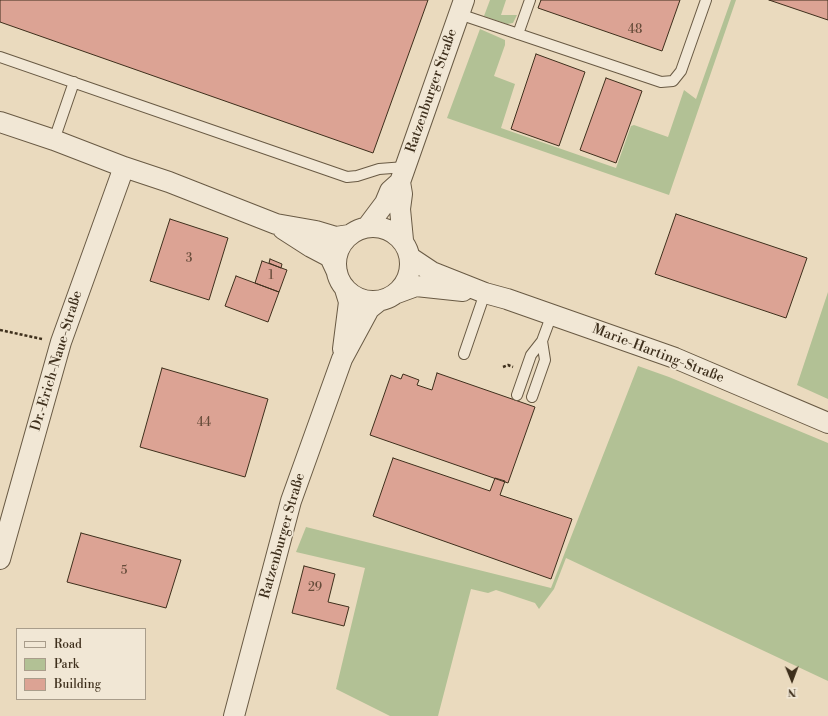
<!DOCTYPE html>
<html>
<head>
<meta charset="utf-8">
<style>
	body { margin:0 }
	#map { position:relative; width:828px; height:716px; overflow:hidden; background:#eadabe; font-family:"Libre Bodoni",serif }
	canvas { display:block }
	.legend { position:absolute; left:16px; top:628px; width:130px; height:72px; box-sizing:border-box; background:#f1e7d5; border:1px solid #a99d8b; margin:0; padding:5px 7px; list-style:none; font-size:12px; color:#3e2f1c }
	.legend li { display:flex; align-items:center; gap:8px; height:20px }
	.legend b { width:20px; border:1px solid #a99d8b }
	.north { position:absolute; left:772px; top:660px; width:40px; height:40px; -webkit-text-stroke:3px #f1e7d5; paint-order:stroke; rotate:179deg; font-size:11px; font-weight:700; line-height:16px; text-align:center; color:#3e2f1c }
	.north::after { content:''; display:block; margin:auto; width:14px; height:18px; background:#3e2f1c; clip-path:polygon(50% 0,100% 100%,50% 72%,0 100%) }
</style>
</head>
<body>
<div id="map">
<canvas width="828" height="716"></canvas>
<ul class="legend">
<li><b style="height:5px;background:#f1e7d5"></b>Road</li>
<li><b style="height:11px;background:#b2c195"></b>Park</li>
<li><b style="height:11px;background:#dca394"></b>Building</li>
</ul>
<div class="north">N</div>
</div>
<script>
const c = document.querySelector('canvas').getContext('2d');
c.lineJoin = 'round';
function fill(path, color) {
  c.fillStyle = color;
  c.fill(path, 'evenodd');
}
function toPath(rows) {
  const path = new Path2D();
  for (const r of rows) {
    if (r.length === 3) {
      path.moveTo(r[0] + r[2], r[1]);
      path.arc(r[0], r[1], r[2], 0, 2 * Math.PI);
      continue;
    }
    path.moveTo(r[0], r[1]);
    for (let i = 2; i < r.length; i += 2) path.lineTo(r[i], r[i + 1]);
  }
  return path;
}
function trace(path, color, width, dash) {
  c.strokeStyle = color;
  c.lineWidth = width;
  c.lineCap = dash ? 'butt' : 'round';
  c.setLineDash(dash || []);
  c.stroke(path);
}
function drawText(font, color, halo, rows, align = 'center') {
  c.font = font + ' "Libre Bodoni",serif';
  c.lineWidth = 3.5;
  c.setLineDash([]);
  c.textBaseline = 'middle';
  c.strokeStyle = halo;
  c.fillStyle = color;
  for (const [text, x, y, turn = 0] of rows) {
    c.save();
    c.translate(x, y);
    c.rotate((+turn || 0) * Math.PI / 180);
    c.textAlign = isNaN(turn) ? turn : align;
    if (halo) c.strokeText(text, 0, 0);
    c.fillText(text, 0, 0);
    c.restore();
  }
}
fill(toPath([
	[490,0,506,0,501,15,517,15,513,23,507,24,484,16],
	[731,0,736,0,669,195,447,118,480,29,505,40,505,45,494,76,515,84,501,128,616,168,631,126,634,125,668,137,684,90,696,99],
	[828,292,828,399,797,385],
	[638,366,669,377,828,443,828,681,566,558,554,589,539,609,535,603,496,590,488,593,471,589,438,716,390,716,336,689,365,568,296,552,306,527,551,588]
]), '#b2c195');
const building = toPath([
	[0,0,428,0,373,153,0,22,0,0],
	[541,0,680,0,662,51,538,8,541,0],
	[769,0,828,0,828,20,769,0],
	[536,54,585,72,559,146,511,129,536,54],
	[606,78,642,91,616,163,580,150,606,78],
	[676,214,807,258,786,318,655,274,676,214],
	[170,219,228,238,209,300,150,281,170,219],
	[270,259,282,264,281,268,269,263,270,259],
	[262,261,287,270,279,292,255,283,262,261],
	[236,276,279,292,268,322,225,306,236,276],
	[162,368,268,399,245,477,140,447,162,368],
	[437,373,535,407,508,483,370,435,391,375,401,379,403,374,419,380,417,385,432,390,437,373],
	[393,458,490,491,495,478,505,481,500,495,572,519,551,579,373,516,393,458],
	[81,533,181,560,166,608,67,582,81,533],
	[304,566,335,574,328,602,349,607,344,626,292,613,304,566]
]);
fill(building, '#dca394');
trace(building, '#3e2f1c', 1);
const service = toPath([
	[459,14,661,82,673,81,681,71,706,0],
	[518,34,530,0],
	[0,57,347,177,357,176,379,169,405,167],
	[54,140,74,82],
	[464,354,485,293],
	[517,395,531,355,542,341,552,314],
	[532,397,545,360,542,341]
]);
const minor = toPath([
	[0,122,54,140,124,167],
	[400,182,402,194,400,209,403,240],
	[373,264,37],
	[367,227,385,203,390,191,400,182,464,0],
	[283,229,311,247,330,257,337,272],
	[411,258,432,272,485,293,507,299,675,358,828,423],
	[397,293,416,286,463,291],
	[343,349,349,302,345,289],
	[0,559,61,342,124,167,169,182,276,224,316,231,336,237,349,235],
	[234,716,291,501,342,359,369,309,379,301]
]);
trace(service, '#695a44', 12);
trace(minor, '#695a44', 22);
trace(toPath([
	[0,330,42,339],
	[503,367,508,365,513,367]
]), '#3e2f1c', 2.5, [3, 2]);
trace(service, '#f1e7d5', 10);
trace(minor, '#f1e7d5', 20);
drawText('12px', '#664c3a', null, [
	["48",635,30],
	["3",189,259],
	["1",271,276],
	["44",204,423],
	["5",124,571],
	["29",315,588]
]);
drawText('14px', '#3e2f1c', '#f1e7d5', [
	["Ratzenburger Straße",432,91,-71],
	["Marie-Harting-Straße",658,354,21],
	["Dr.-Erich-Naue-Straße",57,361,-73],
	["Ratzenburger Straße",283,536,-74]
]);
</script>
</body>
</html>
